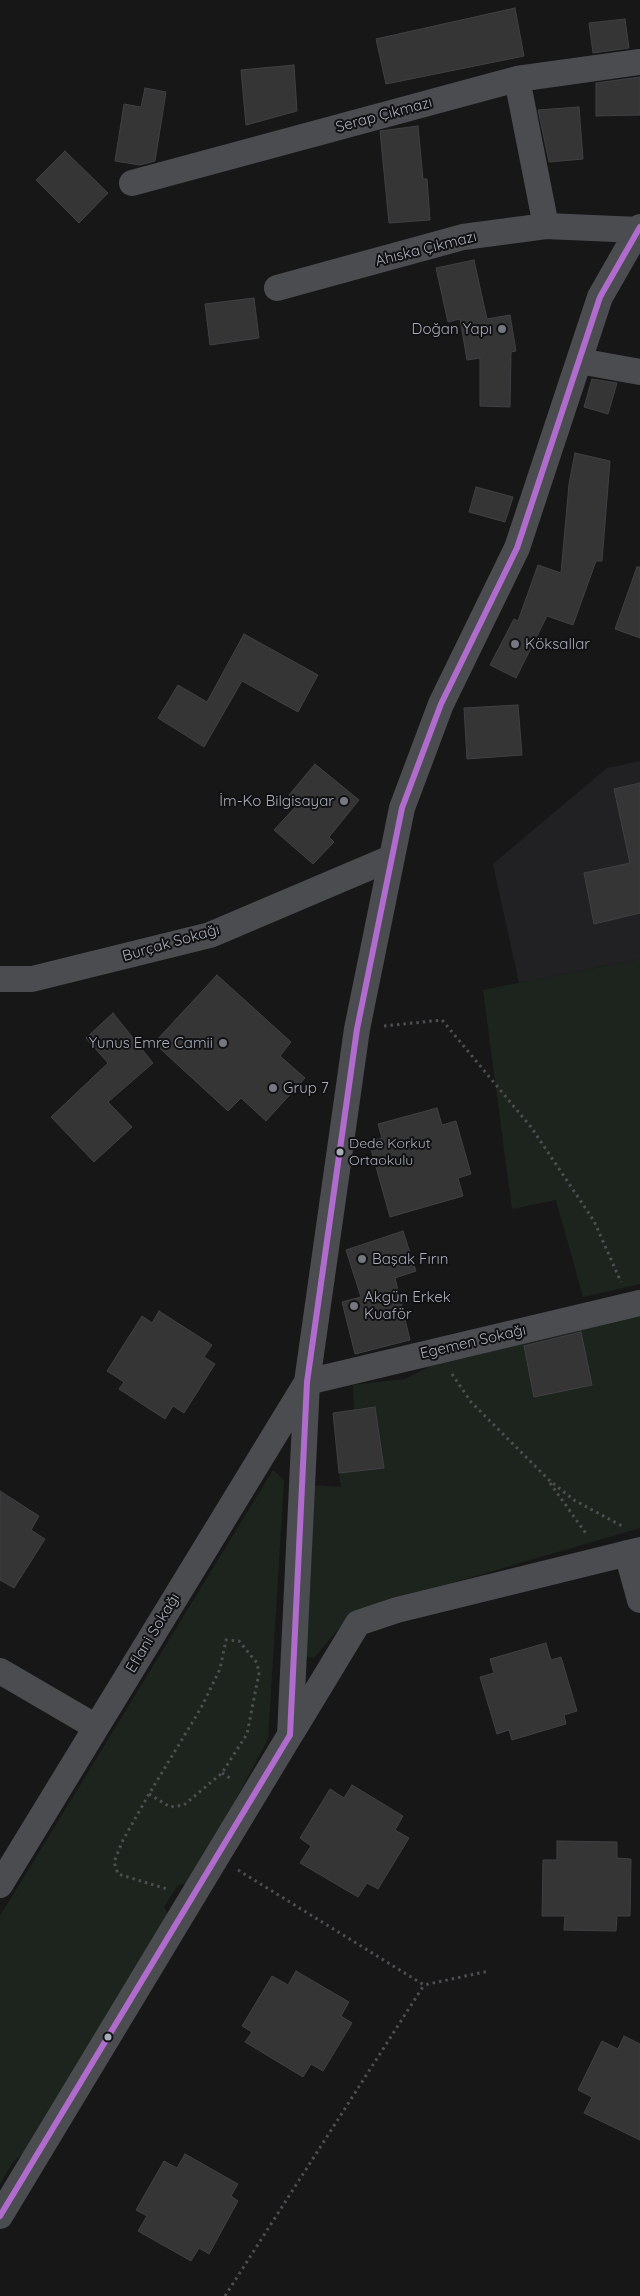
<!DOCTYPE html>
<html>
<head>
<meta charset="utf-8">
<style>
	body { margin:0 }
	canvas { display:block; background:#171717 }
</style>
</head>
<body>
<canvas width="640" height="2296"></canvas>
<script>
const c = document.querySelector('canvas').getContext('2d');
c.lineJoin = 'round';
function fill(path, color) {
  c.fillStyle = color;
  c.fill(path, 'evenodd');
}
function toPath(rows) {
  const path = new Path2D();
  for (const r of rows) {
    path.moveTo(r[0], r[1]);
    for (let i = 2; i < r.length; i += 2) path.lineTo(r[i], r[i + 1]);
  }
  return path;
}
function trace(path, color, width, dash) {
  c.strokeStyle = color;
  c.lineWidth = width;
  c.lineCap = dash ? 'butt' : 'round';
  c.setLineDash(dash || []);
  c.stroke(path);
}
function drawText(font, color, halo, rows, align = 'center') {
  c.font = font + ' Quicksand,sans-serif';
  c.lineWidth = 4;
  c.setLineDash([]);
  c.textBaseline = 'middle';
  c.strokeStyle = halo;
  c.fillStyle = color;
  for (const [text, x, y, turn = 0] of rows) {
    c.save();
    c.translate(x, y);
    c.rotate((+turn || 0) * Math.PI / 180);
    c.textAlign = isNaN(turn) ? turn : align;
    if (halo) c.strokeText(text, 0, 0);
    c.fillText(text, 0, 0);
    c.restore();
  }
}
fill(toPath([
	[640,761,640,959,519,983,493,864,607,768]
]), '#212123');
fill(toPath([
	[640,959,640,1284,583,1297,556,1200,512,1209,483,990],
	[640,1313,640,1528,383,1603,350,1615,314,1658,305,1656,312,1485,341,1487,339,1473,384,1467,375,1407,354,1409,353,1385,405,1379,433,1365],
	[273,1470,284,1480,268,1739,192,1881,177,1886,164,1907,168,1914,28,2149,13,2162,0,2184,0,1916]
]), '#1d241e');
const building = toPath([
	[515,8,524,56,386,84,376,39,515,8],
	[625,19,629,48,593,53,589,23,625,19],
	[294,65,297,111,246,125,241,70,294,65],
	[640,77,640,115,596,116,596,83,640,77],
	[145,88,166,92,155,161,140,165,115,161,124,104,141,107,145,88],
	[579,107,583,159,549,162,538,110,579,107],
	[418,126,423,179,427,179,430,220,389,223,380,131,418,126],
	[65,151,108,193,79,223,36,180,65,151],
	[474,260,487,319,510,315,516,351,511,352,510,407,480,406,480,358,467,360,460,319,448,322,436,268,474,260],
	[254,298,259,338,210,345,205,304,254,298],
	[592,379,617,383,608,414,584,407,592,379],
	[575,453,610,461,602,561,596,561,573,625,547,616,516,678,490,665,514,619,518,621,538,565,561,573,569,484,575,453],
	[476,487,513,497,505,522,469,512,476,487],
	[637,567,640,567,640,638,615,629,637,567],
	[244,634,318,675,298,712,242,681,204,747,158,718,178,685,207,702,244,634],
	[518,705,522,755,467,759,464,708,518,705],
	[315,764,359,800,329,837,334,842,313,864,274,830,299,803,289,795,315,764],
	[640,783,640,913,594,924,584,873,630,863,614,789,640,783],
	[217,975,291,1042,280,1056,305,1078,266,1121,241,1098,228,1111,154,1043,217,975],
	[113,1013,153,1063,108,1102,132,1127,94,1162,51,1117,108,1063,86,1038,113,1013],
	[437,1108,442,1125,456,1121,471,1174,458,1178,463,1196,390,1217,369,1142,382,1138,378,1124,437,1108],
	[403,1231,416,1271,395,1278,410,1340,355,1354,342,1302,361,1297,346,1250,403,1231],
	[159,1311,212,1345,204,1357,215,1364,184,1413,173,1406,165,1419,119,1389,124,1382,107,1371,142,1316,152,1323,159,1311],
	[581,1332,592,1385,534,1397,524,1346,581,1332],
	[375,1407,384,1468,339,1473,333,1413,375,1407],
	[0,1491,39,1516,31,1530,45,1539,14,1588,0,1580,0,1491],
	[546,1643,551,1660,561,1657,577,1711,564,1715,566,1724,512,1740,509,1730,497,1734,480,1677,494,1673,490,1659,546,1643],
	[352,1785,403,1816,395,1830,409,1838,378,1889,367,1883,358,1897,300,1863,311,1846,300,1838,330,1789,344,1798,352,1785],
	[557,1841,617,1842,617,1858,631,1859,630,1916,617,1916,616,1931,564,1930,565,1916,542,1916,543,1860,557,1860,557,1841],
	[296,1971,349,2002,341,2016,352,2023,323,2071,311,2064,303,2077,245,2042,252,2032,242,2026,272,1976,288,1985,296,1971],
	[624,2036,640,2044,640,2140,584,2113,592,2097,578,2090,602,2041,618,2049,624,2036],
	[185,2154,238,2184,231,2196,238,2201,209,2254,199,2248,191,2261,138,2231,147,2216,136,2210,164,2161,177,2168,185,2154]
]);
fill(building, '#353536');
trace(building, '#3f4043', 1);
trace(toPath([
	[384,1026,442,1020,531,1127,594,1221,621,1282],
	[452,1374,471,1402,549,1480,574,1500,622,1526],
	[550,1483,587,1535],
	[222,1773,233,1780],
	[149,1794,170,1807,184,1805,222,1773,247,1734,259,1673,257,1663,239,1641,226,1640,220,1669,201,1708,149,1794,123,1840,114,1862,118,1874,167,1889],
	[238,1870,424,1985,489,1971],
	[225,2296,424,1985]
]), '#4d4e52', 3, [2.5, 4]);
trace(toPath([
	[517,79,546,226],
	[132,183,517,79,640,62],
	[277,288,463,237,546,226,638,230],
	[579,361,640,372],
	[0,979,32,979,210,935,391,858],
	[627,1553,640,1600],
	[0,1671,96,1727],
	[292,1732,358,1623,397,1610,640,1550],
	[0,1885,307,1382,640,1303],
	[0,2216,290,1735,307,1382,357,1029,402,808,441,704,517,548,600,297,640,227]
]), '#4b4c50', 26);
trace(toPath([
	[0,2216,290,1735,307,1382,357,1029,402,808,441,704,517,548,600,297,640,227]
]), '#b06ccc', 6);
for (const [x, y, r, color] of [
	[502,329,5,"#757880"],
	[515,644,5,"#757880"],
	[344,801,5,"#757880"],
	[223,1043,5,"#757880"],
	[273,1088,5,"#757880"],
	[340,1152,4.5,"#a8adb8"],
	[362,1259,5,"#757880"],
	[354,1306,5,"#757880"],
	[108,2037,4.5,"#a8adb8"]
]) {
  const dot = new Path2D();
  dot.arc(x, y, r, 0, 2 * Math.PI);
  c.fillStyle = color;
  c.fill(dot);
  trace(dot, '#111113', 2);
}
drawText('14px', '#a8adb8', '#111113', [
	["Dede Korkut",349,1144],
	["Ortaokulu",349,1161]
], 'left');
drawText('15px', '#a8adb8', '#111113', [
	["Serap Çıkmazı",384,115,-15],
	["Ahıska Çıkmazı",426,249,-14],
	["Burçak Sokağı",171,943,-16],
	["Egemen Sokağı",473,1342,-13],
	["Eflani Sokağı",153,1633,-59]
]);
drawText('15px', '#a8adb8', '#111113', [
	["Doğan Yapı",492,329,"right"],
	["Köksallar",525,644],
	["İm-Ko Bilgisayar",334,801,"right"],
	["Yunus Emre Camii",213,1043,"right"],
	["Grup 7",283,1088],
	["Başak Fırın",372,1259],
	["Akgün Erkek",364,1297],
	["Kuaför",364,1314]
], 'left');
</script>
</body>
</html>
